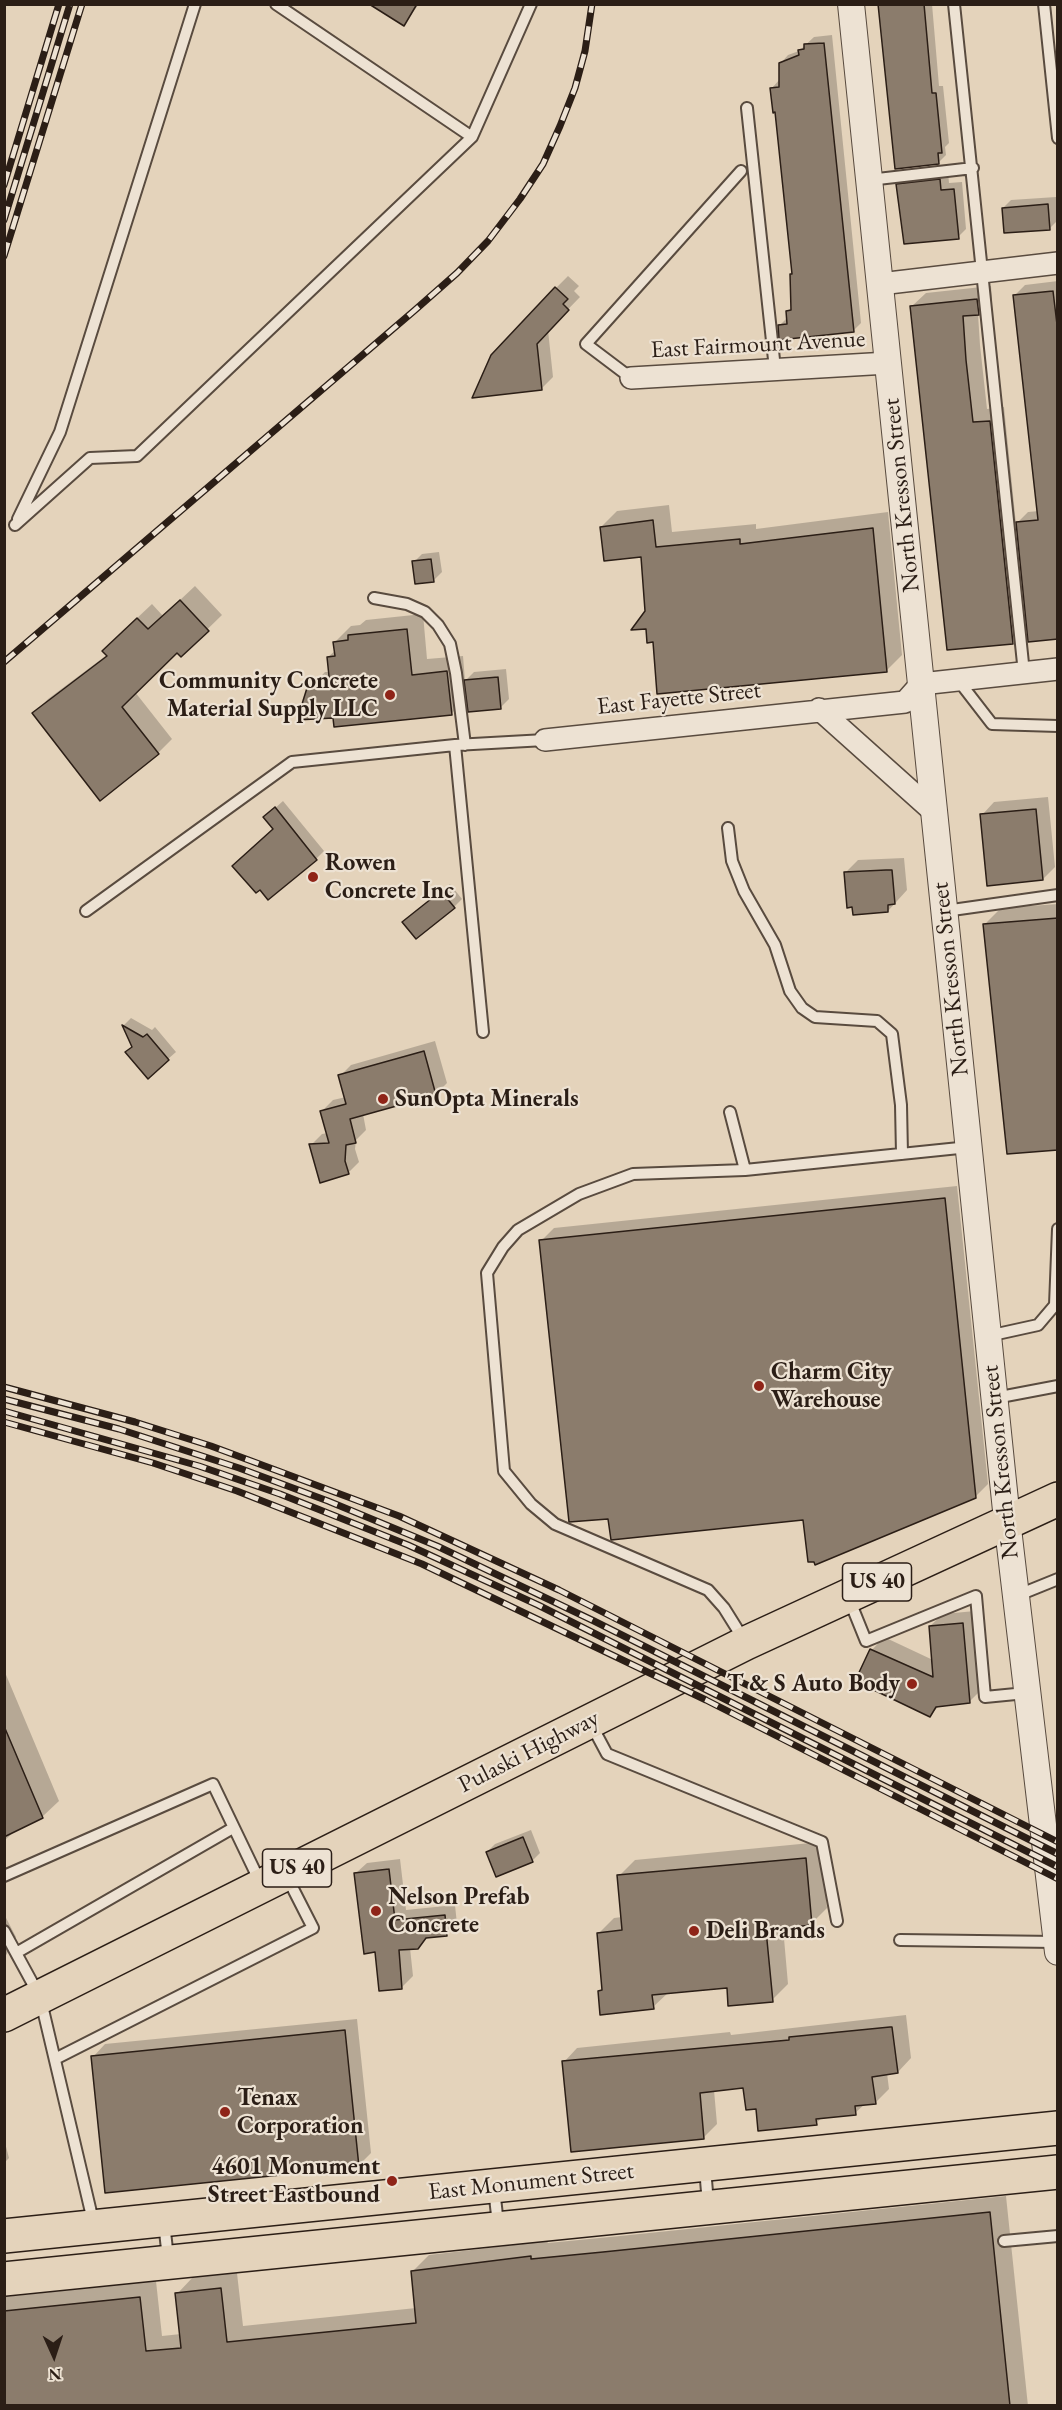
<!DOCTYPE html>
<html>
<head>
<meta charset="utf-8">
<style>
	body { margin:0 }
	#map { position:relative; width:1062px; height:2410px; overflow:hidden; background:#e4d3bb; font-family:"EB Garamond",serif }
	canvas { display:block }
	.frame { position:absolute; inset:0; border:6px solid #2b1e16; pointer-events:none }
	.north { position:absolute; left:24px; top:2326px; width:60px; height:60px; -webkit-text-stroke:4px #ede2d3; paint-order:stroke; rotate:177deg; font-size:16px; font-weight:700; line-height:24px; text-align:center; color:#2b1e16 }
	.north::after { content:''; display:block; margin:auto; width:21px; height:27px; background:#2b1e16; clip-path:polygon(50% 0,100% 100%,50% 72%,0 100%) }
</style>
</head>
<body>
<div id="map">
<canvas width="1062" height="2410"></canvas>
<div class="frame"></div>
<div class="north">N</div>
</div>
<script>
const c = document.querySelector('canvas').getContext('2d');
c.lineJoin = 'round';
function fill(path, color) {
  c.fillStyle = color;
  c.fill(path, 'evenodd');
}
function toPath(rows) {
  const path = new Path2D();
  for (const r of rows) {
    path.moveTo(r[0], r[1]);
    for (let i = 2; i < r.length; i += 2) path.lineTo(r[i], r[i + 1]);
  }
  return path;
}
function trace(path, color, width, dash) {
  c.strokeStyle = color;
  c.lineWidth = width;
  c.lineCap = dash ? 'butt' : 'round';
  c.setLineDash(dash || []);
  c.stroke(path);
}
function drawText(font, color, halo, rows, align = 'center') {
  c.font = font + ' "EB Garamond",serif';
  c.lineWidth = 4.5;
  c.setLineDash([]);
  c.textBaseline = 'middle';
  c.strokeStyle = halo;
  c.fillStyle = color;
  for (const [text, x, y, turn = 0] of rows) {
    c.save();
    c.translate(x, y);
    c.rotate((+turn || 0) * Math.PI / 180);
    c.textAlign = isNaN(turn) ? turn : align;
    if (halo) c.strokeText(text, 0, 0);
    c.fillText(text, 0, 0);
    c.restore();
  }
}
fill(toPath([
	[372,4,419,4,404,24],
	[879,4,932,4,939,86,943,86,949,143,945,147,946,155,938,163],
	[832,35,861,323,853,331,779,326,788,317,787,312,792,307,794,297,777,110,772,88,780,79,780,64,788,55,799,51,814,37],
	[948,172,949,183,962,182,966,229,958,237,898,185,906,177],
	[1056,197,1058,220,1050,228,1003,208,1011,200],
	[568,276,579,286,574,291,580,297,548,330,553,377,541,389,475,396,556,288],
	[1058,281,1058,637,1028,627,1013,642,947,648,911,307,926,293,991,286,992,299,978,314,980,345,987,409,1004,407,1016,524,1028,512,1039,511,1014,296,1025,285],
	[669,505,672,532,756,524,756,529,888,512,902,655,886,671,654,641,647,612,643,555,601,527,617,511],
	[439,552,442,572,434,580,414,562,422,554],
	[195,586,222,615,181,655,177,651,135,692,172,739,158,753,34,713,48,699,108,654,118,636,152,604,163,616],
	[423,614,427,659,463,656,465,681,474,672,506,669,509,699,501,707,468,697,451,714,335,716,309,689,325,672,330,672,328,657,336,650,335,642,351,626,360,625,366,620],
	[1048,797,1055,867,1043,879,982,815,994,802],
	[283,801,324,851,316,859,260,888,274,829,273,810],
	[904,858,907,890,888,911,845,873,858,860],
	[450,884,462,899,454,907,404,922],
	[1058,904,1058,1149,984,925,1001,908],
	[131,1018,152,1030,155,1027,176,1052,168,1059,133,1046,124,1025],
	[435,1041,447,1083,436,1094,363,1114,366,1130,356,1140,355,1149,359,1162,348,1173,311,1145,322,1134,328,1133,322,1111,333,1100,346,1097,340,1076,351,1065],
	[957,1186,988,1484,975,1497,805,1518,609,1517,541,1241,554,1228],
	[975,1611,981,1690,969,1702,940,1705,930,1715,872,1650,884,1637,933,1660,930,1626,943,1614],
	[4,1670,59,1801,42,1817,16,1830,4,1841],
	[531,1830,540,1853,532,1861,487,1852,495,1844],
	[821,1842,827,1908,811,1924,783,1927,788,1984,772,2000,728,1986,669,1992,653,2007,600,1991,603,1988,598,1934,614,1918,622,1917,619,1876,635,1860],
	[400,1859,406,1910,455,1905,457,1924,446,1934,429,1936,417,1948,410,1948,413,1976,402,1987,377,1950,356,1873,367,1863],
	[4,1914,16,1937,4,1959],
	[906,2015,911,2058,898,2072,887,2073,889,2089,875,2103,865,2104,855,2113,823,2117,816,2123,758,2107,745,2086,714,2090,717,2124,704,2137,564,2062,577,2048,730,2032,731,2035],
	[357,2019,371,2153,358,2166,93,2057,105,2044],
	[4,2139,9,2158,4,2163],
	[1006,2196,1028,2406,4,2406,4,2297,156,2281,162,2336,181,2334,177,2294,193,2277,237,2273,243,2326,416,2308,412,2272,429,2255,547,2241,548,2243,620,2236]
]), '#0003');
const building = toPath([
	[369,4,417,4,404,26,369,4],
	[878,4,924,4,932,93,936,93,942,153,938,153,939,164,895,169,878,4],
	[824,43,854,332,779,340,778,325,787,324,786,311,791,310,790,274,792,274,775,112,773,113,770,88,779,87,779,63,799,55,798,50,804,49,804,44,824,43],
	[940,179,941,190,954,189,959,239,904,244,896,184,940,179],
	[1048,204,1050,230,1004,233,1002,208,1048,204],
	[555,287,568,299,563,304,569,310,537,344,542,390,472,398,491,355,555,287],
	[1053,291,1058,333,1058,639,1028,642,1016,522,1038,520,1013,295,1053,291],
	[977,299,979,315,963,316,966,360,973,422,990,421,1013,644,947,650,910,306,977,299],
	[653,520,656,547,740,539,740,544,873,528,887,672,657,694,653,642,647,643,646,629,631,630,645,611,641,557,604,561,600,527,653,520],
	[431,559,434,582,415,584,412,561,431,559],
	[180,600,209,631,181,657,177,653,122,707,159,754,100,801,32,713,107,656,102,651,137,618,148,629,180,600],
	[407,629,412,675,447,671,452,715,334,727,333,718,297,720,307,688,330,686,327,657,335,656,333,642,348,640,348,635,407,629],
	[498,677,501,709,468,712,464,680,498,677],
	[275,807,317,860,268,900,260,890,256,893,232,866,273,829,263,817,275,807],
	[1036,809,1043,880,987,886,980,814,1036,809],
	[886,870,892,870,895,904,888,905,888,912,853,915,852,907,847,908,844,872,886,870],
	[441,891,455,908,416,939,402,922,441,891],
	[1058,918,1058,1150,1007,1154,983,924,1058,918],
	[122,1025,143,1037,147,1034,169,1060,148,1079,125,1052,132,1047,122,1025],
	[424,1051,436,1095,350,1119,356,1143,346,1145,345,1161,349,1174,320,1183,309,1144,329,1143,320,1111,346,1104,338,1075,424,1051],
	[945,1198,976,1498,815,1565,814,1562,808,1562,803,1520,611,1540,608,1519,569,1522,539,1240,945,1198],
	[963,1623,970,1703,936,1707,930,1717,855,1681,870,1649,933,1677,929,1626,963,1623],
	[4,1726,43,1818,4,1837,4,1726],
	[523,1837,533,1862,496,1877,486,1852,523,1837],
	[806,1858,812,1925,766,1930,773,2002,728,2006,727,1988,652,1995,654,2009,600,2015,598,1991,602,1990,597,1933,622,1930,617,1875,806,1858],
	[389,1869,395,1920,445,1915,447,1936,426,1938,418,1949,399,1950,402,1989,379,1991,375,1952,364,1954,354,1873,389,1869],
	[890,2027,892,2027,898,2073,872,2077,876,2104,855,2106,856,2115,816,2119,817,2125,758,2131,756,2109,746,2110,743,2088,700,2093,704,2139,571,2152,562,2061,789,2040,789,2037,890,2027],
	[345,2030,359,2167,105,2193,91,2056,345,2030],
	[990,2212,1010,2406,4,2406,4,2311,140,2297,146,2351,181,2348,175,2293,221,2288,227,2342,416,2323,411,2271,531,2256,531,2259,603,2252,990,2212]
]);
fill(building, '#8b7c6c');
trace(building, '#2b1e16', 1.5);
const service = toPath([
	[276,4,472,137],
	[954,4,1024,673],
	[1044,4,1058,138],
	[747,108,775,369],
	[869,180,973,168],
	[631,378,586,344,741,171],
	[18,519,60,432,195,4],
	[15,525,90,458,137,456,472,137,531,4],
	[374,598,407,604,425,612,438,625,450,644,456,673,465,745],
	[958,680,992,724,1058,726],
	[455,745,483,1032],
	[728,828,732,861,744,891,775,945,790,991,802,1008,815,1017,877,1021,892,1034,901,1105,902,1154],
	[86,911,292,762,455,745,545,740],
	[945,911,1058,895],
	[730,1112,745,1170],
	[988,1336,1038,1325,1055,1305,1058,1229],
	[995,1398,1058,1386],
	[1016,1596,1058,1579],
	[849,1599,866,1641,976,1596,985,1697,1026,1693],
	[744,1640,724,1608,708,1590,555,1524,531,1504,504,1471,487,1273,503,1247,518,1230,579,1194,633,1174,745,1170,969,1147],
	[591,1724,607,1754,822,1842,837,1921],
	[4,1876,213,1784,261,1884],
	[4,1931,40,1997,94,2225],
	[900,1940,1056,1942],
	[16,1953,233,1828],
	[55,2059,313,1928,287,1877],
	[705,2168,708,2204],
	[494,2189,498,2224],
	[164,2223,168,2258],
	[1004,2241,1058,2236]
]);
const minor = toPath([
	[880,284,1058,263],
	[631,378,888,363],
	[819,709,934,812],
	[545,740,905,702,921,684,1058,669]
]);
const tertiary = toPath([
	[851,4,1007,1520,1058,1952]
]);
const primary = toPath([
	[4,2015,746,1643,1058,1499],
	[4,2236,1058,2128],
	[4,2279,1058,2172]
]);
trace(service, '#594b3f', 14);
trace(minor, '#594b3f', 24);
trace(tertiary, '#594b3f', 28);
trace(primary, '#2b1e16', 36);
trace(service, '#ede2d3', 10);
trace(minor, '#ede2d3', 21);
trace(tertiary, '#ede2d3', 26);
trace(primary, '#e4d3bb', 33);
const rail = toPath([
	[4,185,59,4],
	[4,220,70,4],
	[4,256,82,4],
	[4,662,415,310,457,273,488,241,520,199,543,164,560,126,575,88,585,51,592,4],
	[4,1387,135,1422,211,1446,399,1516,559,1590,1058,1842],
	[4,1399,119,1429,239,1468,328,1501,437,1546,594,1621,1058,1854],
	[4,1411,199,1466,280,1494,408,1545,538,1605,1058,1867],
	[4,1422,153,1463,237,1491,422,1564,706,1700,1058,1879]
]);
trace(rail, '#2b1e16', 7);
trace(rail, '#ede2d3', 4.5, [14]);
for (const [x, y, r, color] of [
	[390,695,6,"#8f2418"],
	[313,877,6,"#8f2418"],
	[383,1099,6,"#8f2418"],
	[759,1386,6,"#8f2418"],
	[912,1684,6,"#8f2418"],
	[376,1911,6,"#8f2418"],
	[694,1931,6,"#8f2418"],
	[225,2112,6,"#8f2418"],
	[392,2181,6,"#8f2418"]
]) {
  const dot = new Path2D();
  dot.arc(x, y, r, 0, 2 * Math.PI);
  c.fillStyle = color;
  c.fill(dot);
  trace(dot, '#ede2d3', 2);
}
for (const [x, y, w] of [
	[877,1582,69],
	[297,1868,69]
]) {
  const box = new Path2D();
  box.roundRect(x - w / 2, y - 19, w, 38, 4.5);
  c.fillStyle = '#ede2d3';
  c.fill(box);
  trace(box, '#2b1e16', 1.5);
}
drawText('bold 22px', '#2b1e16', null, [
	["US 40",877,1582],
	["US 40",297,1868]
]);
drawText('24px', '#2b1e16', '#ede2d3', [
	["East Fairmount Avenue",758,345,-3],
	["North Kresson Street",902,495,-96],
	["East Fayette Street",679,699,-6],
	["North Kresson Street",951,979,-96],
	["North Kresson Street",1001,1462,-96],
	["Pulaski Highway",529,1752,-27],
	["East Monument Street",531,2182,-6]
]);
drawText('bold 24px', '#2b1e16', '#ede2d3', [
	["Community Concrete",378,681,"right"],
	["Material Supply LLC",378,709,"right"],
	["Rowen",325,863],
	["Concrete Inc",325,891],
	["SunOpta Minerals",395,1099],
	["Charm City",771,1372],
	["Warehouse",771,1400],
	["T & S Auto Body",900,1684,"right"],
	["Nelson Prefab",388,1897],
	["Concrete",388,1925],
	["Deli Brands",706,1931],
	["Tenax",237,2098],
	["Corporation",237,2126],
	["4601 Monument",380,2167,"right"],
	["Street Eastbound",380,2195,"right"]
], 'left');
</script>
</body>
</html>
